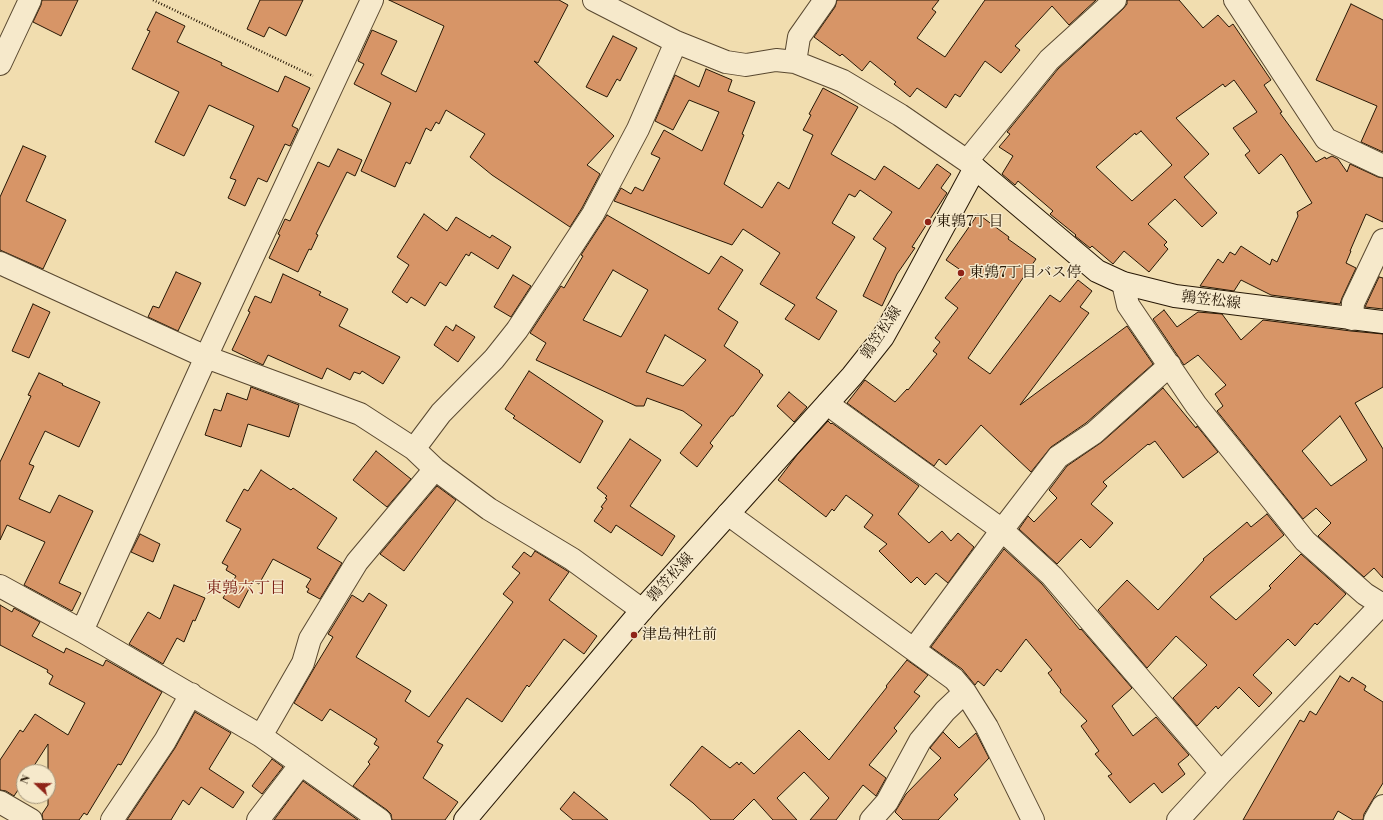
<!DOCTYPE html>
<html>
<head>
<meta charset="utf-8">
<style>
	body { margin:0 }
	#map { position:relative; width:1383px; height:820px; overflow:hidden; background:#f1ddaf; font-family:"Libre Bodoni",serif }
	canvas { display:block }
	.north { position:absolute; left:16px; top:764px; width:40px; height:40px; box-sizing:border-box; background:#f6e9cb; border:1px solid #a3957c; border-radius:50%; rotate:292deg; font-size:11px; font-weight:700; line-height:16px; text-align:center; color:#261705 }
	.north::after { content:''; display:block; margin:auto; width:14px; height:18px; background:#8f2418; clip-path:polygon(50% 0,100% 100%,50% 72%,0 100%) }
</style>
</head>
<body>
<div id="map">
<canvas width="1383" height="820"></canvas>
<div class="north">N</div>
</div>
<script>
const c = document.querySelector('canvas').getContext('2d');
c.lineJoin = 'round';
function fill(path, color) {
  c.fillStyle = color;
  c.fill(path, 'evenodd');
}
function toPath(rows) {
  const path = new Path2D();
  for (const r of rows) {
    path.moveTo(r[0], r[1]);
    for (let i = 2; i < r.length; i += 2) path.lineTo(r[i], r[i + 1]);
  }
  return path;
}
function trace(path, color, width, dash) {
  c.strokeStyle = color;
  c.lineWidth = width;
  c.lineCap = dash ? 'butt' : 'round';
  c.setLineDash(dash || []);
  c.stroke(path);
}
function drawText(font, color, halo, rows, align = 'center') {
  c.font = font + ' "Libre Bodoni","Noto Serif JP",serif';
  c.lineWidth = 3;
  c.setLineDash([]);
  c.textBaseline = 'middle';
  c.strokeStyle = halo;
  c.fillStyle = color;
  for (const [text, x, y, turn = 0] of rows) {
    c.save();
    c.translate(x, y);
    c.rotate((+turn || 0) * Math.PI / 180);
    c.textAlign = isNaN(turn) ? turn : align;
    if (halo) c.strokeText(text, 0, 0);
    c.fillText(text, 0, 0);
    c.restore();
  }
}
const building = toPath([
	[42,0,78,0,61,36,33,22,41,5,42,0],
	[260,0,303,0,286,36,269,27,264,37,247,29,260,0],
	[389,0,559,0,568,5,538,63,534,61,614,136,587,165,600,174,582,208,570,227,492,175,470,157,485,134,446,110,439,124,436,122,431,131,426,128,410,164,406,162,395,187,361,171,391,103,354,84,364,64,358,61,372,30,397,41,381,74,416,92,444,26,389,0],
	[837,0,939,0,932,9,936,12,917,38,945,57,985,0,1096,0,1069,25,1052,6,1015,46,1020,50,1001,73,985,61,960,97,955,94,946,108,917,88,910,97,894,84,896,82,870,61,862,71,842,54,840,56,814,37,835,7,837,0],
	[1127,0,1179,0,1203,28,1218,15,1229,27,1233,24,1271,80,1264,85,1282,112,1280,113,1316,162,1325,157,1326,159,1332,156,1338,159,1347,172,1350,164,1378,177,1383,178,1383,222,1366,214,1350,251,1351,251,1346,263,1356,268,1342,298,1340,304,1271,295,1241,280,1234,291,1200,286,1218,259,1223,263,1230,252,1235,255,1241,246,1270,265,1272,259,1277,262,1298,216,1297,212,1312,203,1284,157,1281,154,1259,174,1245,155,1250,151,1233,128,1257,112,1234,80,1225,87,1223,84,1176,118,1209,154,1184,177,1217,213,1202,227,1175,199,1148,224,1167,242,1164,245,1168,249,1149,272,1124,251,1113,264,1092,246,1090,248,1075,236,1076,235,1050,214,1053,211,1018,181,1015,185,1002,174,1013,156,999,147,1010,134,1007,132,1058,69,1123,9,1127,4,1127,0],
	[1141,131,1172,165,1132,201,1096,167,1135,133,1136,135,1141,131],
	[1351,4,1383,20,1383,152,1361,142,1377,106,1316,80,1351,4],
	[156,12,185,26,177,42,222,63,221,65,278,92,285,76,310,88,292,126,298,129,290,146,285,144,267,182,258,178,245,206,228,198,236,180,230,178,254,126,209,105,184,156,155,142,179,92,132,69,150,31,147,30,156,12],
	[613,36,637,48,620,81,617,79,607,97,586,87,613,36],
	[706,69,732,80,728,91,755,102,742,134,744,135,724,184,762,208,778,182,789,189,813,135,803,130,811,115,809,114,823,88,858,107,831,154,875,180,884,166,919,189,937,164,951,174,941,188,947,193,912,247,915,248,897,274,882,306,863,296,886,248,873,239,892,212,860,190,855,197,849,194,832,223,855,237,816,298,837,311,819,340,785,319,795,305,760,284,780,253,743,229,732,245,614,201,621,188,631,194,635,187,643,191,660,158,651,154,664,130,702,151,719,112,689,100,673,130,655,121,675,75,699,87,706,69],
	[23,146,46,156,26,201,66,220,43,269,0,250,0,197,23,146],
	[338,149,362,160,355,176,347,172,316,234,318,235,311,250,309,249,298,272,269,258,280,235,278,234,285,219,290,221,318,162,329,167,338,149],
	[424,214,447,231,456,217,490,238,492,235,511,247,498,269,471,252,469,256,466,254,446,286,440,282,425,306,411,297,407,303,392,292,409,265,397,257,424,214],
	[978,214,1009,237,1008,239,1036,259,968,358,990,374,1050,295,1060,302,1078,280,1092,291,1080,307,1089,313,1020,405,1127,326,1153,364,1086,423,1051,447,1031,472,981,425,946,465,939,459,934,466,847,403,865,380,895,402,907,389,908,390,937,354,933,351,940,342,935,338,958,308,945,298,965,273,946,260,978,214],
	[607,215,709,274,721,256,743,270,718,309,738,322,724,346,760,371,759,372,763,375,733,416,731,416,710,443,713,446,697,467,680,453,702,425,683,411,647,398,644,406,636,406,536,360,546,343,530,333,561,286,564,288,583,256,581,255,607,215],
	[613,270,648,290,621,337,583,320,613,270],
	[665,335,706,360,683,386,646,372,665,335],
	[176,272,201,283,178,331,148,317,153,306,159,308,176,272],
	[283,274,321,292,319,295,348,309,339,326,400,357,383,384,362,371,360,374,354,372,350,380,327,368,322,379,268,355,263,365,232,350,250,312,248,311,255,296,271,303,283,274],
	[513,275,531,286,511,317,494,307,513,275],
	[1379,277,1383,278,1383,309,1365,307,1379,277],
	[33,304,50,312,29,358,12,351,33,304],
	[1164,310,1177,327,1198,312,1222,314,1241,340,1263,320,1351,331,1383,334,1383,387,1355,403,1383,449,1383,578,1374,568,1364,577,1318,536,1331,523,1316,508,1303,519,1217,411,1223,406,1215,394,1226,385,1198,355,1184,365,1153,319,1164,310],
	[1340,416,1367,460,1331,486,1302,451,1340,416],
	[456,325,475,337,458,362,434,345,446,326,453,331,456,325],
	[529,371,603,421,580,463,513,418,515,416,505,409,529,371],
	[39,373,63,384,62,385,100,402,79,447,45,431,29,464,34,466,19,499,50,513,59,495,93,511,59,583,81,593,72,611,24,585,45,542,7,525,0,540,0,462,31,396,28,395,39,373],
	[251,387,299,405,289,437,248,424,241,447,205,435,214,409,221,411,227,393,247,400,251,387],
	[1163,388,1196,428,1197,426,1218,452,1183,478,1155,441,1149,445,1148,444,1103,482,1107,486,1091,504,1113,523,1090,548,1081,539,1057,564,1019,529,1028,516,1034,522,1057,498,1049,490,1067,466,1102,442,1163,388],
	[789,392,807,407,794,422,777,406,789,392],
	[828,421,831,424,832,423,919,486,898,514,929,543,942,531,951,541,958,533,974,547,948,583,936,573,925,585,917,577,911,583,879,551,887,544,864,527,873,515,846,495,834,511,832,509,826,517,778,480,797,455,828,421],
	[630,439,661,460,630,506,675,536,662,556,616,525,611,533,594,521,603,508,601,507,607,499,605,498,607,496,597,488,630,439],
	[376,451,411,479,387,507,353,480,376,451],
	[261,470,291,490,293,488,337,518,317,548,342,563,320,599,307,592,309,589,306,587,311,579,273,559,259,584,253,581,239,608,223,598,236,576,226,570,228,566,222,563,241,529,226,521,244,489,248,491,261,470],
	[437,486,456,500,404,571,380,554,437,486],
	[1267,514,1284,535,1210,597,1236,620,1271,588,1269,586,1301,554,1346,594,1317,625,1315,623,1295,646,1288,639,1253,675,1272,693,1259,707,1239,687,1218,709,1216,706,1197,726,1173,698,1207,665,1176,636,1147,668,1098,610,1127,580,1158,610,1204,560,1203,559,1247,522,1251,527,1267,514],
	[140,534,160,544,153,562,131,552,140,534],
	[1004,549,1042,584,1080,630,1081,629,1132,688,1112,706,1133,736,1156,717,1189,755,1178,764,1185,774,1162,793,1154,783,1130,803,1108,776,1112,774,1095,754,1099,751,1081,726,1087,721,1060,692,1061,690,1048,673,1052,670,1026,639,1001,672,997,669,984,686,978,681,975,685,962,669,931,647,1004,549],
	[535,551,569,572,549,600,597,636,584,654,564,639,529,687,527,685,502,722,467,698,437,742,443,745,423,778,458,802,445,820,392,820,391,814,387,810,353,786,370,764,368,762,379,747,374,744,377,739,330,709,322,721,294,703,316,665,333,637,328,634,352,595,363,602,369,593,387,605,356,657,411,691,405,701,429,717,513,602,503,594,520,573,512,567,524,552,531,557,535,551],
	[174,585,205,598,195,621,193,620,184,642,177,638,163,664,129,644,148,612,160,619,174,585],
	[0,605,12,612,14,608,40,622,32,636,64,653,66,648,103,666,106,660,162,692,121,765,118,764,87,815,84,813,79,820,43,820,42,814,48,805,48,744,30,772,24,772,24,781,14,796,6,791,0,790,0,760,20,730,23,732,35,714,68,735,85,703,49,684,53,676,47,672,48,670,0,645,0,605],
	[907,660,928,675,914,692,920,696,894,728,897,731,869,765,886,778,876,796,863,785,836,820,810,820,829,798,804,772,777,798,797,820,773,820,754,799,733,820,711,820,693,803,670,785,702,746,730,768,737,762,739,765,741,762,754,774,799,730,829,760,887,687,886,686,907,660],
	[1340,676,1349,682,1352,677,1366,686,1364,690,1383,702,1383,783,1364,814,1363,820,1353,820,1338,811,1333,820,1243,820,1300,720,1304,722,1310,711,1316,715,1340,676],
	[195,712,231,733,209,769,244,792,233,808,201,787,189,805,183,800,171,820,127,820,175,748,195,712],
	[943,732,959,748,976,733,989,758,954,795,958,799,938,820,903,820,895,812,906,794,941,758,930,748,943,732],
	[272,759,283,767,262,794,252,786,272,759],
	[303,781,358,820,274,820,303,781],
	[574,792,608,820,573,820,560,809,574,792]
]);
fill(building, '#d79567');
trace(building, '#261705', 1);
const minor = toPath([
	[594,0,676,42,726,62,746,65,776,60,795,62,843,81,900,115,967,161,975,168],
	[1235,0,1326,139,1383,166],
	[795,62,799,37,825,0],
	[0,64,30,0],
	[967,161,1049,60,1115,0],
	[0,263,206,357,360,414,414,449,435,469,489,509,572,559,642,610],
	[1123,283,1128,305,1196,405,1305,541,1365,594,1381,604],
	[1352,319,1353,303,1383,240],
	[828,403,837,411,1002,530,1052,576,1221,773],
	[414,449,441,413,494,359,517,330,593,214,638,129,676,42],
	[728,514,954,679,965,692,987,727,1033,820],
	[0,586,82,631,261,736,380,820],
	[82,631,206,357,372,0],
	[914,649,1002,530,1058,457,1094,433,1170,365],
	[261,736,303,663,310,639,357,562,435,469],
	[0,802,31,820],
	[112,820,165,741,191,694],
	[258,820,301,764],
	[871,820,887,802,920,741,945,711,965,692],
	[1178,820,1221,773,1383,603],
	[1375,820,1383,806]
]);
const tertiary = toPath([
	[1381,604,1383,606]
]);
const secondary = toPath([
	[465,820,642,610,852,376,883,337,912,285,975,168,1097,271,1123,283,1175,296,1383,322]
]);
trace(minor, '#594830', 24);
trace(tertiary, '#594830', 24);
trace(secondary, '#261705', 24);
trace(toPath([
	[153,0,313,76]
]), '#261705', 2.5, [1, 2]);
trace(minor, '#f6e9cb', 22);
trace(tertiary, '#f6e9cb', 22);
trace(secondary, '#f6e9cb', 22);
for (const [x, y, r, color] of [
	[928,222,4,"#8f2418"],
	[961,273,4,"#8f2418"],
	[634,635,4,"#8f2418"]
]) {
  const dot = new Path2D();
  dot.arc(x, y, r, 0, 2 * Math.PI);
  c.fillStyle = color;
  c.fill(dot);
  trace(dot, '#f6e9cb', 1.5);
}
drawText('15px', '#261705', '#f6e9cb', [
	["東鶉7丁目",936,222],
	["東鶉7丁目バス停",969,273],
	["津島神社前",642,635]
], 'left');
drawText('15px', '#261705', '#f6e9cb', [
	["鶉笠松線",1211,301,7],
	["鶉笠松線",882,333,-56],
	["鶉笠松線",671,578,-48]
]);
drawText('16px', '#7a1f14', '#f6e9cb', [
	["東鶉六丁目",246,589]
]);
</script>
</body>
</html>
